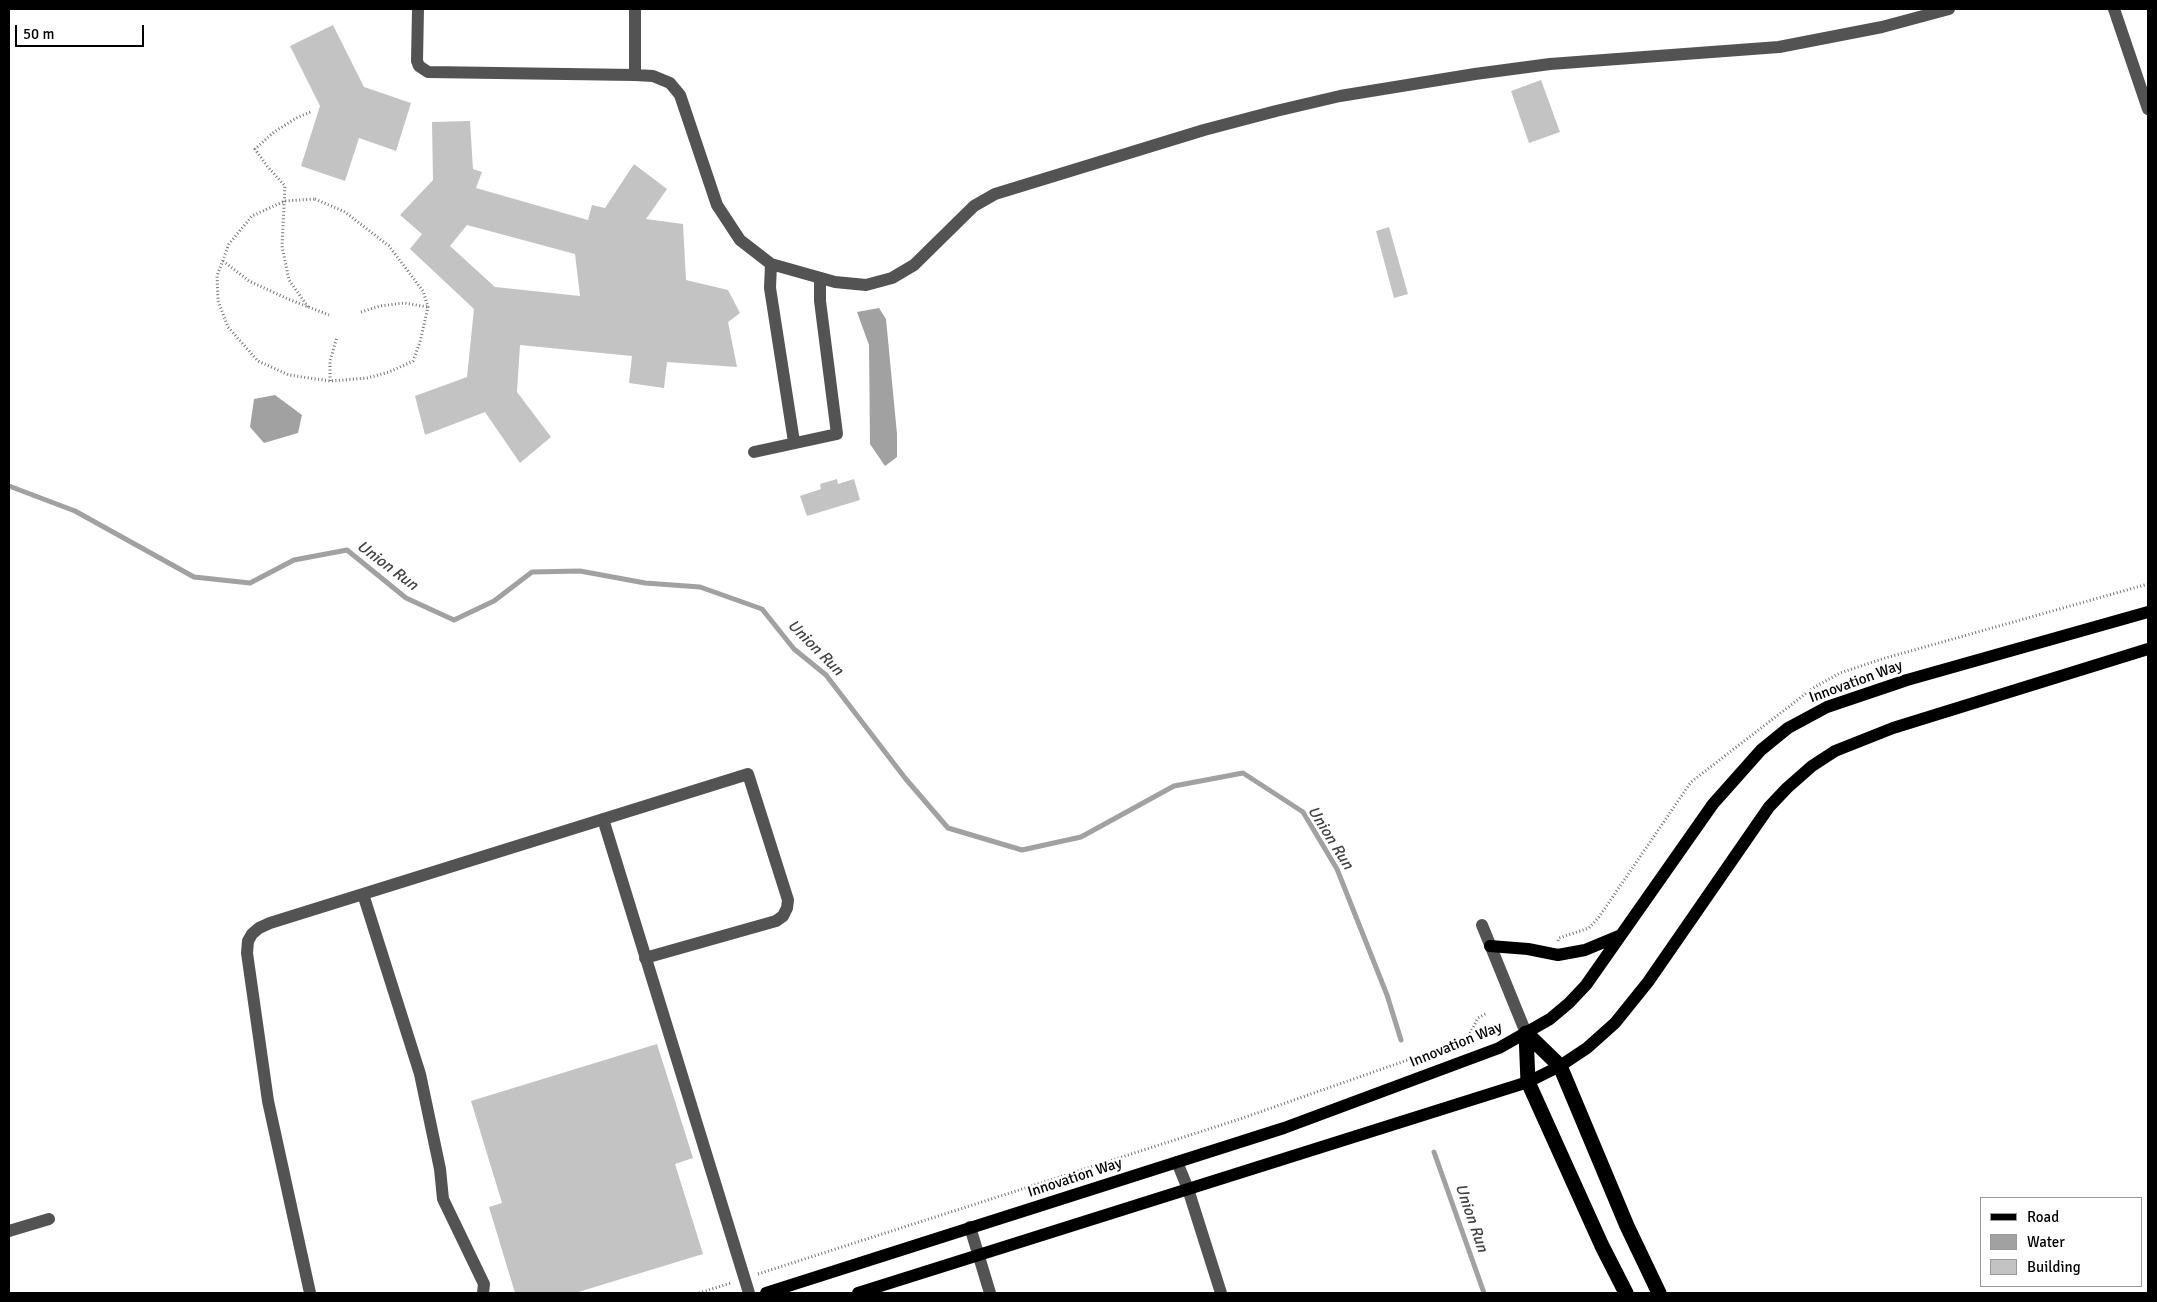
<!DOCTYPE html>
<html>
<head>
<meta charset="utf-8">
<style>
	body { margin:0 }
	#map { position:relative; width:2157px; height:1302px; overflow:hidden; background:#fff; font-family:Signika,sans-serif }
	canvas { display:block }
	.frame { position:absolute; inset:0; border:10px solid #000; pointer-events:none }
	.legend { position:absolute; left:1980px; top:1197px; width:162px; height:90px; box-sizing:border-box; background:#fff; border:1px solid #999; margin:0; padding:6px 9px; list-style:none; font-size:15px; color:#000 }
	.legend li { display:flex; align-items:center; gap:10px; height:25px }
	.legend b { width:25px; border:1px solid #999 }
	.scale { position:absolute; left:15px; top:25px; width:129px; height:22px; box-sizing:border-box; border:2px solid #000; border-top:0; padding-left:6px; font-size:15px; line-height:18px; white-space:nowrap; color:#000; -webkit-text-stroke:4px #fff; paint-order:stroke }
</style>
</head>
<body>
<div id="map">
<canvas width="2157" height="1302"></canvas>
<div class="frame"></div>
<ul class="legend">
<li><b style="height:6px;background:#000"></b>Road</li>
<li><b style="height:14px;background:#a1a1a1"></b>Water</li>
<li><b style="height:14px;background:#c3c3c3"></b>Building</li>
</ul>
<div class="scale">50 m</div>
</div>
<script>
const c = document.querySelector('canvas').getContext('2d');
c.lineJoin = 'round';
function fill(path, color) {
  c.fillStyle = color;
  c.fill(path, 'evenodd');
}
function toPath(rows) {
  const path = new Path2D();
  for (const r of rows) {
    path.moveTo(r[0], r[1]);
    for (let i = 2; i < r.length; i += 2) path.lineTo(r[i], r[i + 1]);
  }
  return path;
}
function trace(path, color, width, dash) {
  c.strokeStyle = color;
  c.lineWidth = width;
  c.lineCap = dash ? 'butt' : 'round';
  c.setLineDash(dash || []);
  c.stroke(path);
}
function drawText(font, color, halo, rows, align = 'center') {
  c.font = font + ' Signika,sans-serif';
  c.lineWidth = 5;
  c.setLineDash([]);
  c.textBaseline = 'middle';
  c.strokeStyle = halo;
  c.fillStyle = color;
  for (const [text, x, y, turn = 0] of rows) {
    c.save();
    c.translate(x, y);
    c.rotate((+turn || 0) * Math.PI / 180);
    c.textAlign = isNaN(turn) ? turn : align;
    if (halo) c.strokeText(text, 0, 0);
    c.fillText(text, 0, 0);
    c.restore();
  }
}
fill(toPath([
	[879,308,886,319,897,434,897,457,885,466,870,444,869,345,857,312],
	[275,395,302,415,298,433,264,443,250,427,254,399]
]), '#a1a1a1');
trace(toPath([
	[9,486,75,511,194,577,250,583,294,560,347,550,406,598,454,620,494,601,532,572,580,571,645,583,700,587,762,609,794,649,826,675,905,778,948,828,1022,850,1081,837,1174,786,1243,773,1303,812,1337,869,1387,995,1401,1040],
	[1434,1152,1484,1293]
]), '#a1a1a1', 5);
fill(toPath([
	[333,25,364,87,411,103,396,151,359,138,345,181,301,166,320,106,290,46],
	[1541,80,1560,132,1529,143,1511,91],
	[470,121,473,169,482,172,476,188,588,220,592,205,605,208,634,164,667,189,646,219,683,224,686,280,728,290,740,313,728,322,737,367,667,362,664,388,629,383,632,356,520,345,517,392,551,437,520,463,485,412,425,435,415,396,467,377,474,309,410,249,422,234,400,215,433,180,432,122],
	[467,225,575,254,580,296,495,287,450,246],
	[1389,227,1408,294,1394,298,1376,231],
	[837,479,838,484,854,479,860,500,807,516,800,496,821,489,820,484],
	[657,1044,693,1158,675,1164,703,1254,575,1293,515,1293,489,1207,502,1203,471,1101]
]), '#c3c3c3');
trace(toPath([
	[315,199,345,212,389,246,423,291,428,307,420,342,413,361,389,372,367,378,330,381,289,375,258,361,228,327,218,301,217,276,229,244,252,216,285,201,315,199],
	[223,261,249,281,288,299,329,315],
	[308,307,289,280,282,246,285,186,267,166,255,149,274,132,298,117,311,112],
	[361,312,380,306,404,303,428,307],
	[330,381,330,361,337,337],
	[1558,941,1559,938,1589,928,1599,917,1691,782,1813,688,1840,673,1882,659,2148,584],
	[758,1274,1240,1119,1453,1044,1469,1035,1478,1018,1487,1013],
	[699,1293,731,1283]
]), '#757575', 3, [1, 2.5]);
trace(toPath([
	[418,9,417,61,419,66,428,72,635,75,653,76,670,83,680,95,717,205,740,240,771,264,835,282,866,285,892,278,914,265,974,206,995,194,1204,130,1276,111,1340,96,1475,74,1550,64,1779,47,1882,27,1949,9],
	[2114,9,2148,109],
	[635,75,635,9],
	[771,264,770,288,794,442],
	[754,452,837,434,820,301,820,278],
	[603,819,749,1293],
	[363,894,420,1074,440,1169,443,1199,484,1284,483,1293],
	[1482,925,1526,1033],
	[1177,1162,1188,1189,1221,1293],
	[970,1227,990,1293],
	[9,1231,49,1219],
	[310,1293,268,1101,247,953,248,941,252,934,259,928,270,923,748,774,788,900,787,908,783,916,776,921,645,958]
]), '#535353', 12);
trace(toPath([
	[1490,946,1528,949,1558,955,1585,950,1621,935],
	[766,1293,1284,1128,1499,1048,1550,1019,1569,1003,1586,985,1713,804,1761,750,1788,728,1827,707,1907,680,2148,612],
	[858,1293,1528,1082,1560,1066,1587,1048,1615,1023,1648,982,1769,807,1787,788,1812,766,1835,751,1893,728,2148,649]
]), '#000', 12);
trace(toPath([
	[1526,1033,1560,1066,1627,1226,1659,1293],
	[1526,1033,1528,1082,1602,1246,1626,1293]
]), '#000', 15);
drawText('15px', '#000', '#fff', [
	["Innovation Way",1856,682,-20],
	["Innovation Way",1456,1045,-22],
	["Innovation Way",1075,1178,-18]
]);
drawText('italic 16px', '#424242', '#fff', [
	["Union Run",387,566,37],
	["Union Run",815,648,45],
	["Union Run",1330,838,58],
	["Union Run",1471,1218,71]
]);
</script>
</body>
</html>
